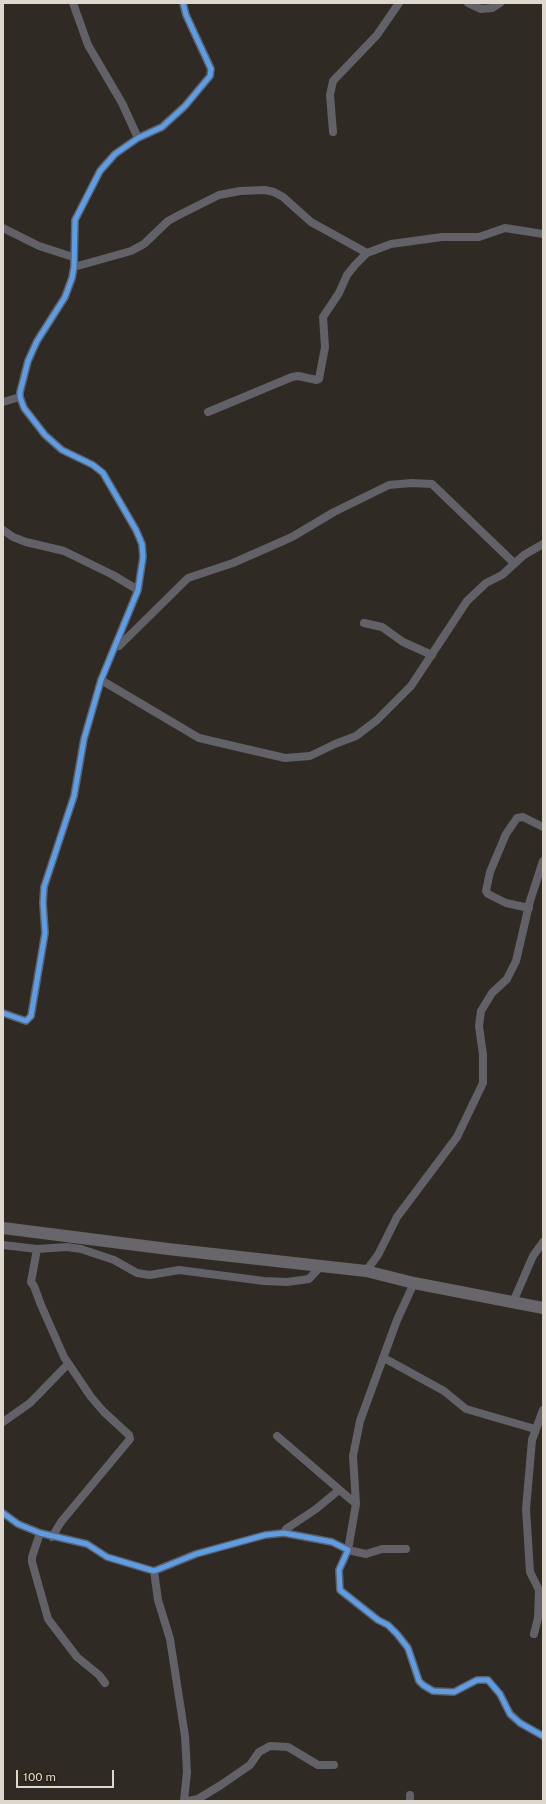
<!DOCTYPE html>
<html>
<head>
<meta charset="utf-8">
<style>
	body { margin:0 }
	#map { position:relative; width:546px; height:1804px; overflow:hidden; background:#2f2a23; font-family:"Public Sans",sans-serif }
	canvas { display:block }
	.frame { position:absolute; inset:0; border:4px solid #ded7ce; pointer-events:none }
	.scale { position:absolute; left:16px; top:1770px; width:98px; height:18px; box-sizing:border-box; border:2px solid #ded7ce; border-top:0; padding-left:5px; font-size:12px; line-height:14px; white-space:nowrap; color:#ded7ce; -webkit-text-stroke:3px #2b2114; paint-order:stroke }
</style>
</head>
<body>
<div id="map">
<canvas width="546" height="1804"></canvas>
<div class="frame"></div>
<div class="scale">100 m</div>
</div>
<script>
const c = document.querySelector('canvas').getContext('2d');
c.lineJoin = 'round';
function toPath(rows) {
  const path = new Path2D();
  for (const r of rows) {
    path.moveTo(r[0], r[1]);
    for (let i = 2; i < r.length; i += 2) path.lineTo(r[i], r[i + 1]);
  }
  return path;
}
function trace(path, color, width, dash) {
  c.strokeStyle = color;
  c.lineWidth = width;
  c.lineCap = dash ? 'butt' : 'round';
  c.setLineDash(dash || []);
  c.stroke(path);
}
trace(toPath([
	[73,3,88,45,122,103,138,138],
	[468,3,481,9,492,8,500,3],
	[333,132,330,95,333,81,377,35,399,3],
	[3,228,39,246,73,257],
	[74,267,131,251,144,244,168,221,181,214,219,195,240,191,265,190,274,192,283,197,311,222,367,253,391,244,442,237,479,237,505,228,543,234],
	[3,402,20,397],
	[208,412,292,377,298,376,317,380,319,379,325,347,323,317,339,293,347,275,355,265,367,253],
	[3,530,13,537,26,542,64,551,113,575,138,590],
	[364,623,382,627,403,642,432,655],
	[119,646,188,578,233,563,292,537,334,512,389,485,411,483,432,484,514,563],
	[101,680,199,738,285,758,310,756,335,744,356,736,377,720,411,686,467,601,486,583,502,575,524,555,543,544],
	[529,908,506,903,488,894,486,891,490,872,506,834,517,818,523,817,543,827],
	[3,1013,26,1021,31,1016,45,933,43,903,44,887,74,796,84,739,101,680,138,590,143,557,142,544,136,530,103,473,93,465,62,450,45,435,24,408,20,397,20,392,28,361,37,341,65,297,72,278,74,267,75,220,100,171,115,154,138,138,162,127,185,106,210,76,211,69,186,15,183,3],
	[3,1245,37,1249,67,1247,81,1249,114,1260,137,1273,150,1275,179,1270,264,1281,287,1282,309,1279,320,1267],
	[37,1249,31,1282,34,1286,41,1305,64,1357,91,1397,104,1412,129,1435,130,1439,61,1522,52,1537],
	[366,1271,378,1255,397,1217,457,1137,483,1083,483,1055,479,1026,481,1011,492,993,507,979,516,961,530,901,543,861],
	[513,1302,533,1256,543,1242],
	[384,1358,444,1391,466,1409,535,1429],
	[3,1422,30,1403,68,1364],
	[277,1436,356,1504],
	[3,1513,18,1524,40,1533,87,1544,107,1557,154,1571,196,1554,265,1535,284,1533,332,1542,348,1550,339,1570,340,1590,378,1620,388,1625,397,1634,408,1648,419,1681,423,1685,433,1691,454,1692,477,1680,488,1680,500,1694,510,1714,520,1723,543,1736],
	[40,1533,32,1557,32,1562,48,1619,77,1657,99,1675,105,1683],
	[284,1533,286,1529,316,1509,339,1490],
	[406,1549,382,1549,366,1554,348,1550,356,1504,353,1456,360,1421,397,1320,414,1283],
	[154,1571,158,1600,170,1639,185,1736,187,1772,184,1801],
	[534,1634,538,1618,539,1590,530,1572,526,1509,532,1440,543,1410],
	[410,1795,410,1801],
	[188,1801,198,1799,221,1785,250,1765,259,1752,270,1746,288,1747,318,1765,334,1765]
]), '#626167', 8);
trace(toPath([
	[3,1228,168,1249,366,1271,414,1283,543,1308]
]), '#68666a', 12);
trace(toPath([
	[3,1013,26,1021,31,1016,45,933,43,903,44,887,74,796,84,739,101,680,138,590,143,557,142,544,136,530,103,473,93,465,62,450,45,435,24,408,20,397,20,392,28,361,37,341,65,297,72,278,74,267,75,220,100,171,115,154,138,138,162,127,185,106,210,76,211,69,186,15,183,3],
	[3,1513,18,1524,40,1533,87,1544,107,1557,154,1571,196,1554,265,1535,284,1533,332,1542,348,1550,339,1570,340,1590,378,1620,388,1625,397,1634,408,1648,419,1681,423,1685,433,1691,454,1692,477,1680,488,1680,500,1694,510,1714,520,1723,543,1736]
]), '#5a9eea', 5);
</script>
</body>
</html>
